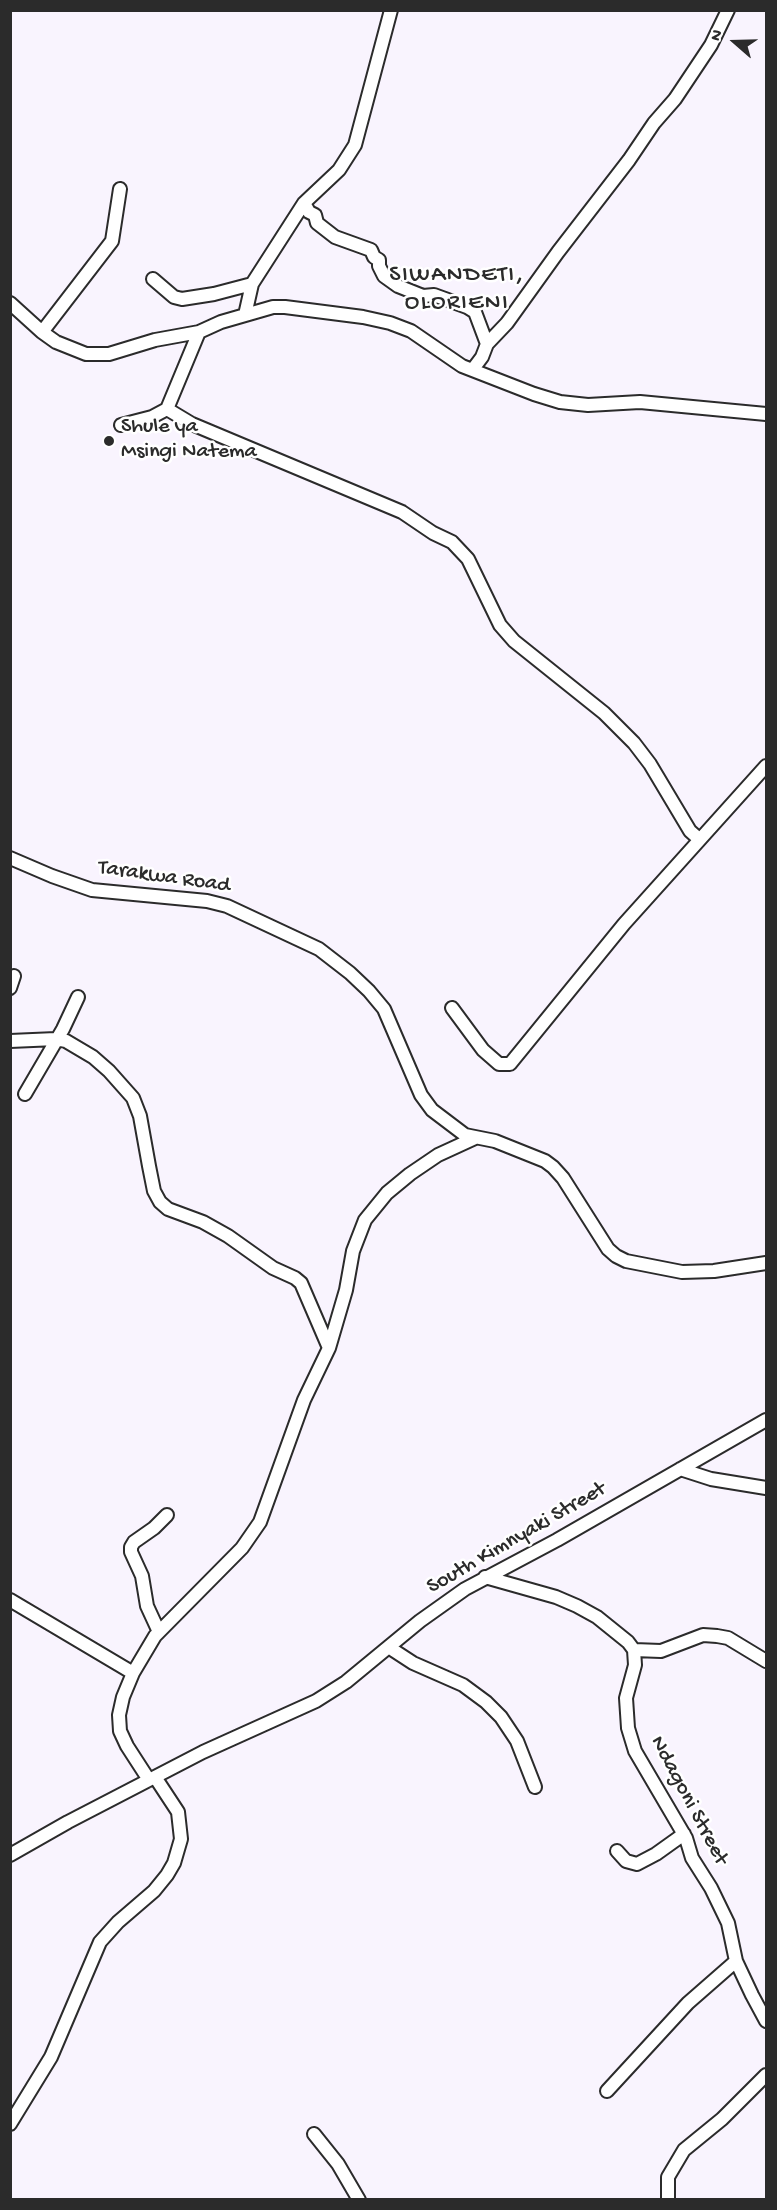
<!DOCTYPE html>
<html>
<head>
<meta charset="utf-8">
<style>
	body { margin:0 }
	#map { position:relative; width:777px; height:2210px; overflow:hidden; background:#f9f4fe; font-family:"Gochi Hand",sans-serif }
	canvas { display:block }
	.frame { position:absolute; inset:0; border:12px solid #2b2b2b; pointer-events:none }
	.north { position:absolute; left:705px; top:12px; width:60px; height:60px; -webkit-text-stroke:4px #fff; paint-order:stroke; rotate:290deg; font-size:16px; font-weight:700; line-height:24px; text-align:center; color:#2b2b2b }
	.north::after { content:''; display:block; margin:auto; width:21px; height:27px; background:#2b2b2b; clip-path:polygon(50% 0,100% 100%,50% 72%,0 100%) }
</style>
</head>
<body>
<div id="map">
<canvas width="777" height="2210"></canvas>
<div class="frame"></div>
<div class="north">N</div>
</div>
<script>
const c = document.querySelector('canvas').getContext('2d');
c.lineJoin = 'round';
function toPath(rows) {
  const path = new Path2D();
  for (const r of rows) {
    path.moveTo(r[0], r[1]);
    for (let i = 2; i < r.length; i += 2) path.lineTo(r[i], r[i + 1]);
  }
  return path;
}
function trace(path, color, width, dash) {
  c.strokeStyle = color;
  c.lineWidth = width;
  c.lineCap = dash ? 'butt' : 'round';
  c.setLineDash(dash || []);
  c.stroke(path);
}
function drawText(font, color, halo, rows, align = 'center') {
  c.font = font + ' "Gochi Hand",sans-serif';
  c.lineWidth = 5;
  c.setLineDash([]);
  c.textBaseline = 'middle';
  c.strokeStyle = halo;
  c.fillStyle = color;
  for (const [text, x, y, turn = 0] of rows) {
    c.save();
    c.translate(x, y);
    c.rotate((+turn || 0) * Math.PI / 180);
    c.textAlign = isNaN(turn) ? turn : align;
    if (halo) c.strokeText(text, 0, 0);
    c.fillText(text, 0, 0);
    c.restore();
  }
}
const minor = toPath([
	[304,203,309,212,315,215,317,223,335,237,371,250,374,257,379,260,379,266,384,276,398,286,423,296,434,295,467,307,475,312,487,344],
	[153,279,174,297,182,299,214,294,252,284],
	[10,303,42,332,56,342,86,354,109,354,155,340,199,332,221,322,273,307,285,307,363,317,390,323,411,331,462,366,534,394,560,402,588,405,640,402,766,414],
	[245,315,252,284,304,203,339,170,355,145,391,10],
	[42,332,112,241,120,189],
	[473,369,482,357,487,344,507,323,558,252,629,160,654,123,675,99,711,45,728,10],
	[167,409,192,424,402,512,433,533,452,542,468,559,500,625,514,641,604,713,634,743,650,764,690,831,699,839],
	[121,425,152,417,167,409,199,332],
	[10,858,52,876,92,890,207,901,227,906,319,949,350,973,369,991,384,1009,421,1095,432,1110,465,1135,495,1141,545,1161,553,1167,563,1178,608,1249,616,1256,626,1261,682,1272,714,1271,766,1263],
	[10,988,14,976],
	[452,1008,483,1050,499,1064,510,1064,624,924,766,766],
	[10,1041,56,1039,66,1041,93,1057,109,1071,133,1098,140,1116,149,1166,154,1191,160,1202,168,1209,203,1222,228,1236,273,1268,295,1278,301,1283,329,1348],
	[25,1094,63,1029,78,997],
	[680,1469,711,1479,766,1488],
	[485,1577,556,1597,577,1606,597,1617,628,1642,634,1650,635,1665,626,1698,628,1728,635,1751,686,1838,692,1858,711,1888,728,1923,736,1961,752,1995,766,2021],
	[10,1600,133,1673],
	[159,1632,147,1606,142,1576,131,1552,131,1547,134,1542,154,1528,167,1515],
	[390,1648,413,1663,463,1685,486,1702,501,1717,517,1741,535,1787],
	[634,1650,661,1651,703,1635,717,1636,728,1638,766,1661],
	[149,1780,127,1746,120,1731,119,1715,123,1697,133,1673,155,1636,242,1548,260,1522,304,1400,329,1348,346,1290,353,1251,365,1220,387,1193,410,1174,438,1155,475,1138],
	[617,1851,626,1861,637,1864,656,1854,684,1834],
	[10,1855,68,1822,203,1752,316,1701,346,1682,420,1621,465,1589,557,1540,766,1420],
	[607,2091,688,2003,736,1961],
	[10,2124,51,2057,100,1942,118,1922,154,1891,167,1875,174,1863,181,1839,178,1812,155,1777],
	[314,2134,338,2164,359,2200],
	[668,2200,668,2177,684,2150,722,2119,766,2075]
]);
trace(minor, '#2b2b2b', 16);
trace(minor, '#fff', 12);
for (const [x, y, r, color] of [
	[109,441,6,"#2b2b2b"]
]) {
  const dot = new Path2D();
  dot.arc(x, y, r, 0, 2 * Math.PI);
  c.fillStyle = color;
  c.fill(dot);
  trace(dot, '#fff', 2);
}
drawText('22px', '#2b2b2b', '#fff', [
	["Shule ya",121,428],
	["Msingi Natema",121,453]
], 'left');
drawText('22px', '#2b2b2b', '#fff', [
	["Tarakwa Road",164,878,8],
	["South Kimnyaki Street",517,1539,-30],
	["Ndagoni Street",688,1801,62]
]);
c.letterSpacing = '1.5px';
drawText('24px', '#2b2b2b', '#fff', [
	["SIWANDETI,",457,276],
	["OLORIENI",457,304]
]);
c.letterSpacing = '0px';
</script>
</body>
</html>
